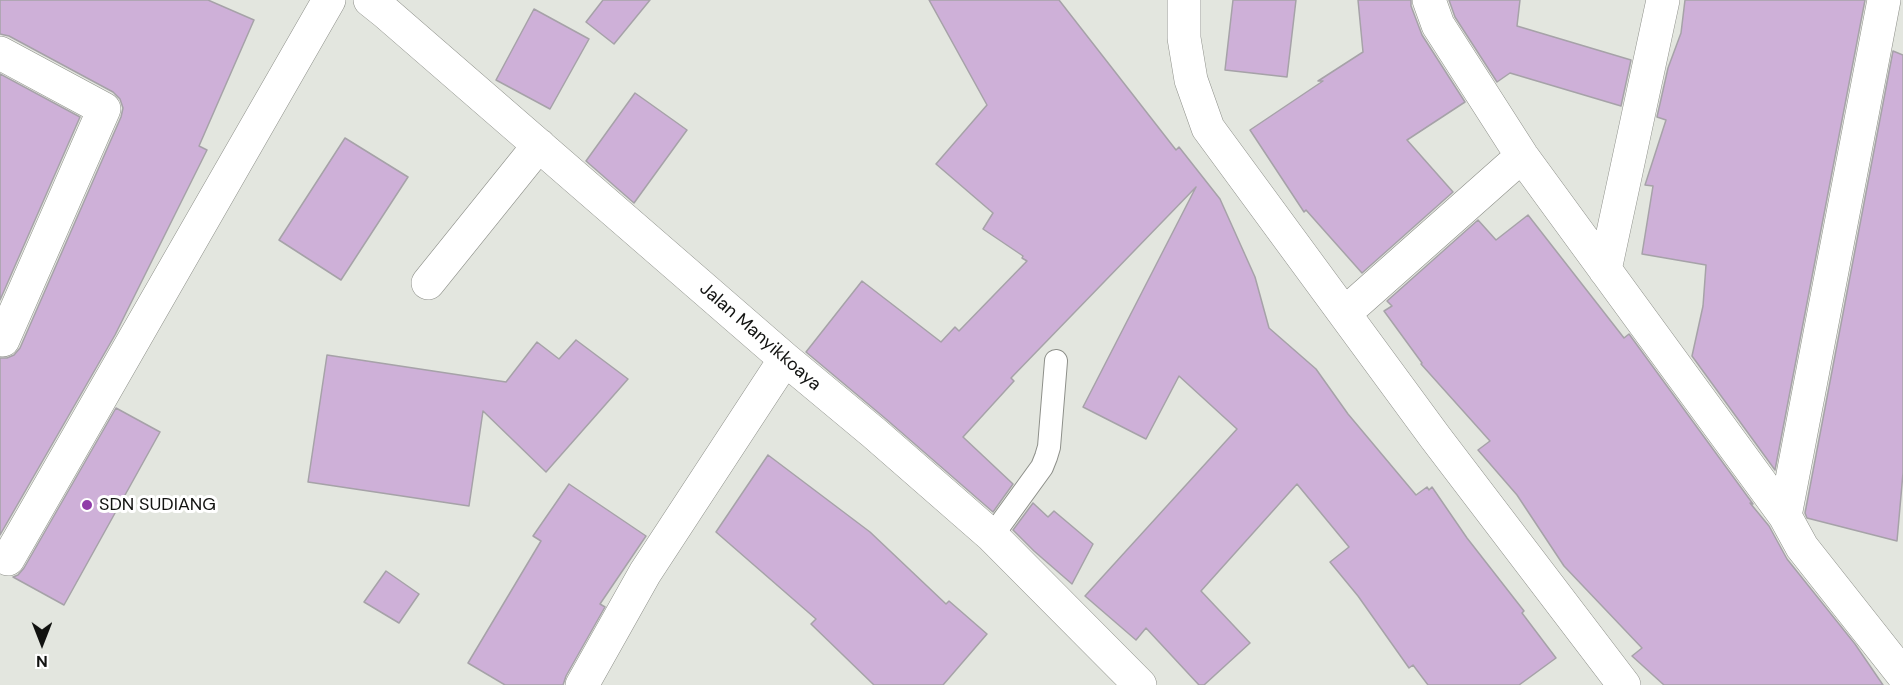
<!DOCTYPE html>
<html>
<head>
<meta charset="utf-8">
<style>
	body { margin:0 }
	#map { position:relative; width:1903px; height:685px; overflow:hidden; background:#e3e6df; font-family:"DM Sans",sans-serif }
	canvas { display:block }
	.north { position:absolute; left:12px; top:613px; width:60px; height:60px; -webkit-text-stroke:4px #fff; paint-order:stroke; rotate:180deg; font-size:16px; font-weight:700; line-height:24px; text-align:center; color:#111210 }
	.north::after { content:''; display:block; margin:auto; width:21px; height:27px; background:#111210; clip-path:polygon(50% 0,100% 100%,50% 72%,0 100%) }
</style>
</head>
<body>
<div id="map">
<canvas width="1903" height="685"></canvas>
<div class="north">N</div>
</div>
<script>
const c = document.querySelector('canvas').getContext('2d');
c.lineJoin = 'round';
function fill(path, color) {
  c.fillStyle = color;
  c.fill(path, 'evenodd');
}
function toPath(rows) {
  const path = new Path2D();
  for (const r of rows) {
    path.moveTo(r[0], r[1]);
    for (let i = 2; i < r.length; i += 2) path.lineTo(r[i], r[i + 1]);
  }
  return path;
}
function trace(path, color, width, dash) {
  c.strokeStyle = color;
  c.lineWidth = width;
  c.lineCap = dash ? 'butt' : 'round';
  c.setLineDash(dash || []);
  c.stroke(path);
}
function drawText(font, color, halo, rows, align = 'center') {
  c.font = font + ' "DM Sans",sans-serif';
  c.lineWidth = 6;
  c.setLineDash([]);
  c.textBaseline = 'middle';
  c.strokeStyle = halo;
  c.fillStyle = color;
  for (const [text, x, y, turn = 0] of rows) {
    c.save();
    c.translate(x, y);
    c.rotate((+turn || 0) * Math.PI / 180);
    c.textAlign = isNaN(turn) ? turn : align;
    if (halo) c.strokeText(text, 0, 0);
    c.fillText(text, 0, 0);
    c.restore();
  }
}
const building = toPath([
	[0,0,208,0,254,20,199,146,207,150,115,335,0,535,0,358,7,358,14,355,20,348,121,117,123,108,120,99,113,92,9,36,0,34,0,0],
	[603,0,650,0,614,44,586,22,603,0],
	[929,0,1059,0,1176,150,1179,147,1220,199,1255,277,1269,328,1316,369,1348,414,1416,495,1427,487,1429,490,1432,487,1467,538,1524,611,1522,613,1556,658,1519,685,1428,685,1413,665,1409,668,1358,596,1330,562,1349,547,1297,484,1201,591,1250,643,1204,685,1199,685,1146,628,1136,640,1085,596,1237,429,1179,376,1146,439,1083,407,1196,187,1011,378,1014,381,963,437,1013,484,993,512,886,419,806,352,862,281,941,342,955,327,959,331,1027,261,1022,258,1023,256,983,229,993,213,936,164,987,105,929,0],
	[1233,0,1296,0,1287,77,1225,70,1233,0],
	[1358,0,1411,0,1411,6,1422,35,1465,102,1407,140,1453,192,1362,273,1306,210,1304,212,1250,130,1323,81,1318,81,1363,52,1358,0],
	[1449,0,1520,0,1517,26,1631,60,1621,106,1510,73,1497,82,1455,17,1449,0],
	[1685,0,1865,0,1775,470,1692,356,1703,306,1706,265,1642,254,1653,186,1645,185,1666,120,1657,117,1668,68,1681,33,1685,0],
	[534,9,589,39,550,109,496,80,534,9],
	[1893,51,1903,55,1903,473,1897,541,1807,518,1805,513,1893,51],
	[0,74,80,117,0,300,0,74],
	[635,93,687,130,634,203,586,161,635,93],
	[345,138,408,177,341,280,279,240,345,138],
	[1528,215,1624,338,1629,334,1753,504,1750,503,1769,526,1787,559,1855,644,1883,685,1664,685,1632,656,1642,648,1564,566,1517,495,1478,450,1490,441,1421,364,1422,363,1384,311,1392,306,1387,301,1478,220,1496,240,1528,215],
	[576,340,628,379,546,472,483,411,469,506,308,482,327,355,506,382,537,342,559,359,576,340],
	[116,408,160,432,64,605,13,577,18,575,24,568,116,408],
	[768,455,870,532,946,604,949,601,987,634,943,685,874,685,811,624,816,619,716,532,768,455],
	[569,484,646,536,600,604,605,607,566,676,563,685,505,685,468,663,541,541,533,536,569,484],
	[1033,503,1048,517,1054,511,1093,544,1072,584,1034,551,1013,530,1033,503],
	[386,571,419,594,399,623,364,602,386,571]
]);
fill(building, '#ceb0d8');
trace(building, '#a6a2a8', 1.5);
const lane = toPath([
	[992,536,1042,467,1046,457,1049,447,1056,361]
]);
const street = toPath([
	[370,0,385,12,785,359,874,433,992,536,1140,685],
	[1184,0,1184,38,1191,80,1208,128,1435,437,1624,685],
	[1429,0,1438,25,1522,156,1785,516,1802,547,1903,675],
	[0,53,104,109,3,340,0,339],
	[1605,270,1663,0],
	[428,283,539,145],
	[1345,313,1522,156],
	[1785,516,1884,0],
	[8,559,329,0],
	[582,685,645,573,785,359]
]);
trace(lane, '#8d8f89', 24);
trace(street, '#8d8f89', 34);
trace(lane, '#fff', 22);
trace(street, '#fff', 33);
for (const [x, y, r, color] of [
	[87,505,6,"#903ca9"]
]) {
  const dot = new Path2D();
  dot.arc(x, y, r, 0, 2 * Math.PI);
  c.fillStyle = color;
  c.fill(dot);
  trace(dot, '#fff', 2);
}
drawText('18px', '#111210', '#fff', [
	["Jalan Manyikkoaya",760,337,41]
]);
drawText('18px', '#111210', '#fff', [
	["SDN SUDIANG",99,505]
], 'left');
</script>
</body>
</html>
